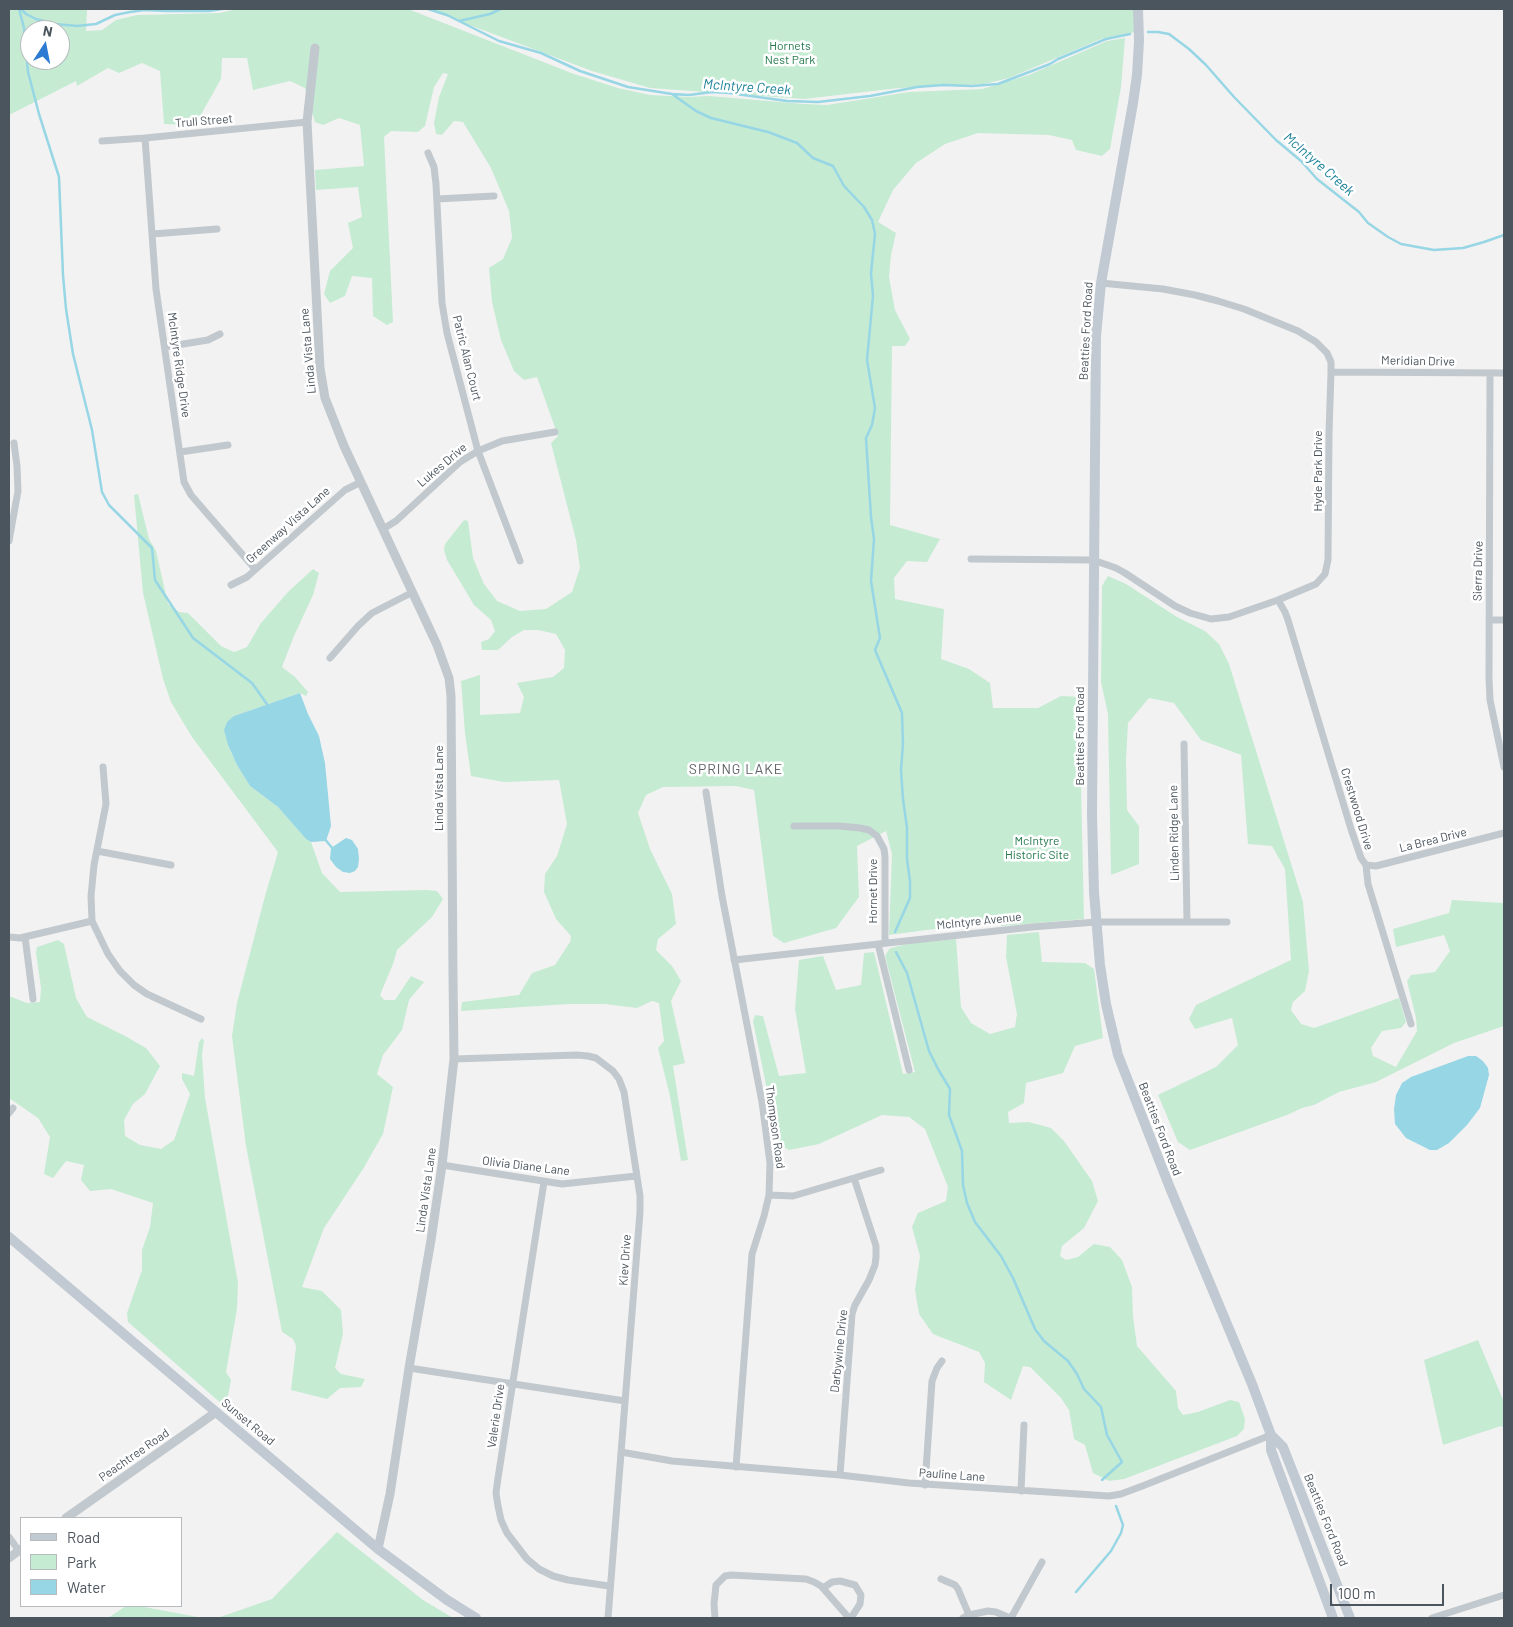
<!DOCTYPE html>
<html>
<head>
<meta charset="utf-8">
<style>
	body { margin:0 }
	#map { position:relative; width:1513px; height:1627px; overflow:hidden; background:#f3f2f2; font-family:Barlow,sans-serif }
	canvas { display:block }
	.frame { position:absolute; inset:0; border:10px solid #4b555d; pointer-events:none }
	.legend { position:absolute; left:20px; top:1517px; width:162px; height:90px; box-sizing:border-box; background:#fff; border:1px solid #b7bbbe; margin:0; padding:6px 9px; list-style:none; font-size:15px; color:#4b555d }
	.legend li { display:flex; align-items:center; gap:10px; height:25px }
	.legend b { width:25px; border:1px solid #b7bbbe }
	.north { position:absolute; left:20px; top:20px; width:50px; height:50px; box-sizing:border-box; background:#fff; border:1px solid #b7bbbe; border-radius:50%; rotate:11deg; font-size:14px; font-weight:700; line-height:20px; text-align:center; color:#4b555d }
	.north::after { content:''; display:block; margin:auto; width:18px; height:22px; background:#2d7ad2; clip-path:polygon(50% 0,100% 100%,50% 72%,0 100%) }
	.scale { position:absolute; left:1330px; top:1584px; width:114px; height:22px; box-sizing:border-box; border:2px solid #4b555d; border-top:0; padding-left:6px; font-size:15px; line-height:18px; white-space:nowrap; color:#4b555d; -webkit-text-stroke:4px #fff; paint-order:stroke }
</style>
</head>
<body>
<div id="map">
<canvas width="1513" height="1627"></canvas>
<div class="frame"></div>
<ul class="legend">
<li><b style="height:6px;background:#c1cad3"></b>Road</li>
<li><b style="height:14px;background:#c5ebd3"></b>Park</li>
<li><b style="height:14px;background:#97d6e4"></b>Water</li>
</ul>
<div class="north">N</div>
<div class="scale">100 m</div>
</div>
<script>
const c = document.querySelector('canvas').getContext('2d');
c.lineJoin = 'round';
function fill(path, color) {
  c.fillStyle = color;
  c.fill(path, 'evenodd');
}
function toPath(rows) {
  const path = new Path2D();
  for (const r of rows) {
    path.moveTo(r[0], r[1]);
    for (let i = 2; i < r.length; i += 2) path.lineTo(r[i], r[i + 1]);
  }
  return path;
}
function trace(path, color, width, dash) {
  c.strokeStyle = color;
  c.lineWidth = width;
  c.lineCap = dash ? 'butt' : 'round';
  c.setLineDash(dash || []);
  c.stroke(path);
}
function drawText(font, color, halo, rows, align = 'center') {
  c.font = font + ' Barlow,sans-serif';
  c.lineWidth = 5;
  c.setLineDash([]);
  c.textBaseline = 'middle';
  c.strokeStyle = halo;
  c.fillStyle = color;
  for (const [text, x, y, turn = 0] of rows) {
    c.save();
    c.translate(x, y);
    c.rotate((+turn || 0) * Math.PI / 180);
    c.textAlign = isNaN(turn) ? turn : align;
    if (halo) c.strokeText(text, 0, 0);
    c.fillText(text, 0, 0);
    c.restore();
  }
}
fill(toPath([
	[9,9,121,9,87,10,86,31,102,30,116,20,137,15,220,13,236,9,408,9,574,74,618,88,650,95,689,97,709,96,804,104,827,105,909,92,982,89,1029,75,1107,41,1125,38,1121,87,1110,149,1102,156,1076,150,1072,140,1049,135,978,133,945,144,916,163,893,190,878,222,896,233,891,255,889,277,895,310,910,339,905,346,892,346,890,525,940,539,927,562,907,561,894,578,895,599,944,609,941,659,969,669,990,683,993,708,1038,708,1061,696,1081,697,1080,739,1084,919,1001,926,1000,919,985,920,957,926,889,935,892,854,886,831,857,846,859,897,836,928,784,943,773,936,754,790,736,786,663,787,646,795,638,813,650,849,672,894,676,924,658,939,656,950,672,966,681,981,671,1001,685,1063,673,1066,688,1160,681,1161,670,1096,658,1048,664,1041,659,1003,652,1001,637,1008,605,1004,569,1004,461,1011,462,1002,519,995,532,973,555,965,570,942,571,936,556,919,544,892,545,874,557,856,567,824,559,780,504,782,471,776,465,733,461,681,480,675,480,715,520,713,524,697,517,683,553,677,564,668,565,650,556,634,538,630,524,630,512,637,498,650,482,650,481,642,489,639,495,631,491,620,474,605,447,560,444,550,445,544,464,520,468,521,473,558,484,584,497,601,520,611,546,609,572,592,580,568,576,540,551,443,558,436,537,377,524,380,514,371,501,340,492,302,489,268,503,259,512,238,509,211,491,168,463,122,454,121,442,135,436,134,434,123,439,97,448,74,443,73,434,87,425,126,418,132,391,131,384,137,393,322,387,325,373,316,372,278,352,276,345,296,330,303,324,294,330,271,353,248,348,223,362,217,358,187,316,190,315,170,364,166,360,125,339,118,323,125,315,122,305,88,290,81,253,90,247,58,222,58,221,79,195,125,164,124,160,71,142,63,119,73,108,68,77,86,76,81,9,115],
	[30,30,60,30,60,60,30,60],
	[427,9,1134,9,1135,32,1101,39,1009,78,984,84,899,88,804,99,650,88,592,71],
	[138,494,149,539,156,551,168,604,179,612,188,613,221,646,234,652,247,647,261,623,288,592,313,569,319,573,313,595,294,636,282,667,295,677,308,692,306,696,300,693,234,716,228,745,237,765,250,786,278,807,306,839,311,842,322,873,340,892,427,890,437,891,443,899,432,917,397,950,393,964,380,995,384,1000,395,1000,411,976,424,982,409,1000,402,1030,383,1055,377,1074,393,1087,383,1134,363,1169,324,1228,302,1287,322,1291,341,1310,343,1334,335,1368,341,1374,365,1379,361,1387,340,1388,327,1399,291,1390,296,1346,293,1339,282,1332,246,1146,232,1036,237,1003,265,896,278,852,192,737,171,702,163,679,143,593,134,495],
	[1108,576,1126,584,1177,617,1205,631,1219,644,1229,664,1303,902,1309,971,1305,991,1293,1002,1291,1010,1301,1024,1314,1028,1399,998,1406,1022,1401,1028,1382,1031,1371,1048,1373,1056,1396,1067,1417,1031,1416,1018,1407,981,1411,975,1435,972,1450,951,1444,935,1396,947,1393,929,1449,913,1452,900,1504,903,1504,1026,1454,1043,1376,1082,1339,1092,1314,1105,1302,1108,1287,1115,1190,1150,1178,1142,1158,1095,1216,1067,1238,1045,1232,1018,1195,1029,1189,1019,1196,1005,1291,960,1285,869,1272,846,1248,844,1241,755,1201,740,1174,703,1149,698,1128,723,1126,760,1127,810,1139,826,1139,864,1111,875,1108,714,1101,682,1102,586],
	[1039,932,1042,962,1085,963,1094,969,1103,1038,1075,1046,1063,1073,1026,1083,1024,1103,1008,1112,1009,1123,1029,1122,1051,1128,1064,1141,1092,1181,1098,1201,1084,1228,1062,1246,1060,1256,1066,1260,1078,1257,1094,1244,1110,1247,1122,1260,1132,1287,1133,1317,1137,1346,1176,1391,1178,1408,1183,1415,1198,1412,1230,1400,1239,1402,1245,1419,1244,1429,1237,1436,1124,1479,1109,1481,1093,1473,1085,1445,1074,1439,1069,1410,1061,1398,1030,1367,1023,1366,1011,1400,984,1382,985,1363,979,1352,933,1334,919,1314,915,1290,920,1256,912,1227,918,1213,946,1201,948,1187,925,1129,909,1117,882,1115,819,1144,789,1150,778,1144,753,1021,755,1015,763,1016,779,1076,806,1073,795,1009,799,960,823,956,836,990,861,985,864,953,874,952,903,1074,915,1072,885,956,890,948,913,943,956,939,961,1007,971,1023,990,1034,1015,1027,1017,1014,1006,957,1007,935],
	[58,940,64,944,76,998,87,1017,125,1036,146,1048,160,1066,145,1094,133,1104,124,1120,125,1136,140,1145,161,1149,174,1140,190,1094,182,1079,182,1073,194,1076,199,1042,202,1038,204,1040,202,1055,205,1098,238,1283,237,1309,226,1372,231,1380,227,1401,223,1405,128,1322,127,1313,142,1270,142,1250,150,1227,153,1203,111,1189,90,1191,81,1180,84,1165,66,1161,53,1178,44,1174,50,1137,38,1118,9,1098,9,996,27,1003,40,1002,41,988,36,953,37,947],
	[1478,1340,1504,1402,1504,1428,1501,1426,1443,1445,1424,1360],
	[337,1532,423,1600,453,1618,217,1618,272,1599],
	[126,1606,139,1606,203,1618,108,1618]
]), '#c5ebd3');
fill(toPath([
	[300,693,308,714,319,736,325,763,331,826,326,841,311,842,306,839,278,807,250,786,237,765,228,745,224,730,227,722,234,716],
	[346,838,352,840,358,849,359,859,358,867,355,871,350,873,343,872,336,867,330,859,331,848],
	[1468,1056,1476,1056,1483,1061,1488,1068,1489,1075,1480,1108,1467,1125,1449,1143,1437,1150,1430,1150,1406,1138,1395,1124,1394,1109,1396,1095,1402,1083,1411,1077]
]), '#97d6e4');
trace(toPath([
	[19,9,24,28,28,72,39,114,59,177,63,275,66,309,73,354,92,430,102,492,109,505,152,548,155,580,193,638,252,683,269,707],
	[21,9,26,14,36,19,55,24,77,26,96,24,115,15,130,12,144,10,167,11,209,11,222,9],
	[428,9,447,15,499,41,541,53,580,71,628,87,672,94,689,95,712,92,729,93,787,101,818,102,870,96,917,87,943,85,972,86,998,84,1050,64,1058,59,1106,39,1130,34],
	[459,21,490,14,501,9],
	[1148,32,1158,32,1169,34,1189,49,1206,65,1234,97,1276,140,1301,161,1317,179,1359,212,1368,223,1388,237,1401,244,1434,250,1463,248,1484,242,1504,235],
	[672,94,696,111,711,118,768,132,797,143,813,158,833,166,844,186,864,207,872,220,875,234,871,273,873,296,867,360,875,408,872,425,866,438,871,517,874,539,871,581,880,638,875,650,902,713,903,744,901,770,903,799,907,828,907,859,910,881,910,898,895,932],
	[324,838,333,849],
	[896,952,907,973,929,1051,938,1069,950,1089,949,1115,962,1151,963,1185,967,1203,975,1222,1001,1256,1013,1278,1035,1329,1044,1341,1068,1361,1077,1374,1084,1389,1101,1407,1107,1435,1122,1462,1102,1480],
	[1076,1592,1111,1551,1121,1533,1123,1525,1116,1506]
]), '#97d6e4', 2.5);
trace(toPath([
	[145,138,156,289,184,482,191,495,255,569],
	[102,141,145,138,307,122],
	[428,153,434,167,436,184,442,303,447,333,478,451,520,561],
	[437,199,494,196],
	[153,234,217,229],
	[165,347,208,340,220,334],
	[1331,372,1504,373],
	[1490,373,1489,678,1490,700,1504,767],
	[180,452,228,445],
	[383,529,396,521,460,462,478,451,502,441,555,432],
	[9,541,18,491,17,466,14,443],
	[971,559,1093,560,1116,568,1125,573,1175,606,1190,613,1211,619,1229,617,1278,600,1316,584,1325,574,1328,560,1329,434,1331,372,1331,362,1327,353,1316,342,1298,331,1244,309,1218,301,1195,295,1163,289,1101,283],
	[231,585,247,577,345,490,361,482],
	[1278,600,1285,612,1288,620,1351,829,1361,858,1366,865,1368,884,1411,1024],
	[1489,620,1504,620],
	[330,658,358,626,372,613,413,592],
	[1184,744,1187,922],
	[103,767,106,804,94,865,91,896,92,921,108,954,120,971,134,985,147,994,201,1019],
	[706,792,722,896,762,1102,770,1163,769,1195,764,1216,752,1254,736,1467],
	[794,826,839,826,860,828,869,830,877,836,884,849,885,857,885,943],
	[97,851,171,865],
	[1366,865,1376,866,1504,833],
	[9,937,20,938,92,921],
	[25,937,33,999],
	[878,944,909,1070],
	[734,960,1032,927,1096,922,1227,922],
	[454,1059,577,1055,588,1056,596,1058,613,1071,619,1079,624,1092,640,1196,640,1212,608,1618],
	[9,1113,13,1108],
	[442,1165,562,1184,636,1176],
	[544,1182,498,1478,496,1493,498,1506,501,1520,507,1533,527,1559,539,1569,553,1576,568,1580,609,1586],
	[769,1195,793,1196,881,1170],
	[409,1368,625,1401],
	[621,1452,672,1461,840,1475,909,1483,1109,1496,1121,1494,1145,1485,1271,1435],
	[840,1475,852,1314,855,1305,869,1280,875,1265,876,1257,876,1246,854,1178],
	[925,1485,932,1381,937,1368,942,1361],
	[1021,1491,1024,1425],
	[9,1537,19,1551],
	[941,1579,955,1585,958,1589,969,1615],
	[823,1588,832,1582,840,1581,855,1585,861,1595,860,1604,851,1618],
	[715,1618,714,1604,716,1585,725,1576,731,1575,806,1579,814,1582,821,1586,849,1618],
	[963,1618,969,1615,988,1611,996,1612,1010,1618],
	[1011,1618,1042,1562],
	[1432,1618,1504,1595]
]), '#c1c9ce', 7);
trace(toPath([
	[315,48,307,122,320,368,325,398,344,446,437,645,449,678,451,696,453,975,454,1059,442,1165,431,1240,409,1368,390,1494,378,1549],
	[66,1518,198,1425,216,1412],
	[9,1558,21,1549]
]), '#c1c9ce', 9);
trace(toPath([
	[1138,9,1139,41,1137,75,1133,103,1101,283,1096,336,1092,814,1094,892,1100,965,1106,1004,1118,1055,1170,1188,1252,1384,1271,1435,1271,1450,1333,1618],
	[9,1237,378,1549,447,1600,476,1618],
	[1271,1435,1283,1447,1350,1618]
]), '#c1cad3', 10);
drawText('12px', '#22784b', '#fff', [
	["Hornets",790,46],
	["Nest Park",790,60],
	["McIntyre",1037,841],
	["Historic Site",1037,855]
]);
drawText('12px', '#4b555d', '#fff', [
	["Trull Street",204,121,-5],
	["Beatties Ford Road",1086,331,-87],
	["Linda Vista Lane",308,351,-95],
	["Patric Alan Court",467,358,76],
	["Meridian Drive",1418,361,1],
	["McIntyre Ridge Drive",179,365,82],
	["Lukes Drive",442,465,-40],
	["Hyde Park Drive",1318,471,-90],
	["Greenway Vista Lane",288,525,-42],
	["Sierra Drive",1478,571,-89],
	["Beatties Ford Road",1080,736,-90],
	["Linda Vista Lane",439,788,-90],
	["Crestwood Drive",1357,809,73],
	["Linden Ridge Lane",1174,833,-91],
	["La Brea Drive",1433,840,-14],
	["Hornet Drive",873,891,-90],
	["McIntyre Avenue",979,921,-6],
	["Thompson Road",775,1127,82],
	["Beatties Ford Road",1160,1129,69],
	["Olivia Diane Lane",526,1166,7],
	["Linda Vista Lane",426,1190,-82],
	["Kiev Drive",625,1260,-86],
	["Darbywine Drive",839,1351,-84],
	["Valerie Drive",496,1416,-82],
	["Sunset Road",248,1422,40],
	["Peachtree Road",134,1455,-35],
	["Pauline Lane",952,1475,4],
	["Beatties Ford Road",1326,1520,68]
]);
drawText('italic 14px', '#1b8198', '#fff', [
	["McIntyre Creek",747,87,4],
	["McIntyre Creek",1319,164,41]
]);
c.letterSpacing = '1px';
drawText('14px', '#5e6265', '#fff', [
	["SPRING LAKE",736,769]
]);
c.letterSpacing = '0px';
</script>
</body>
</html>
